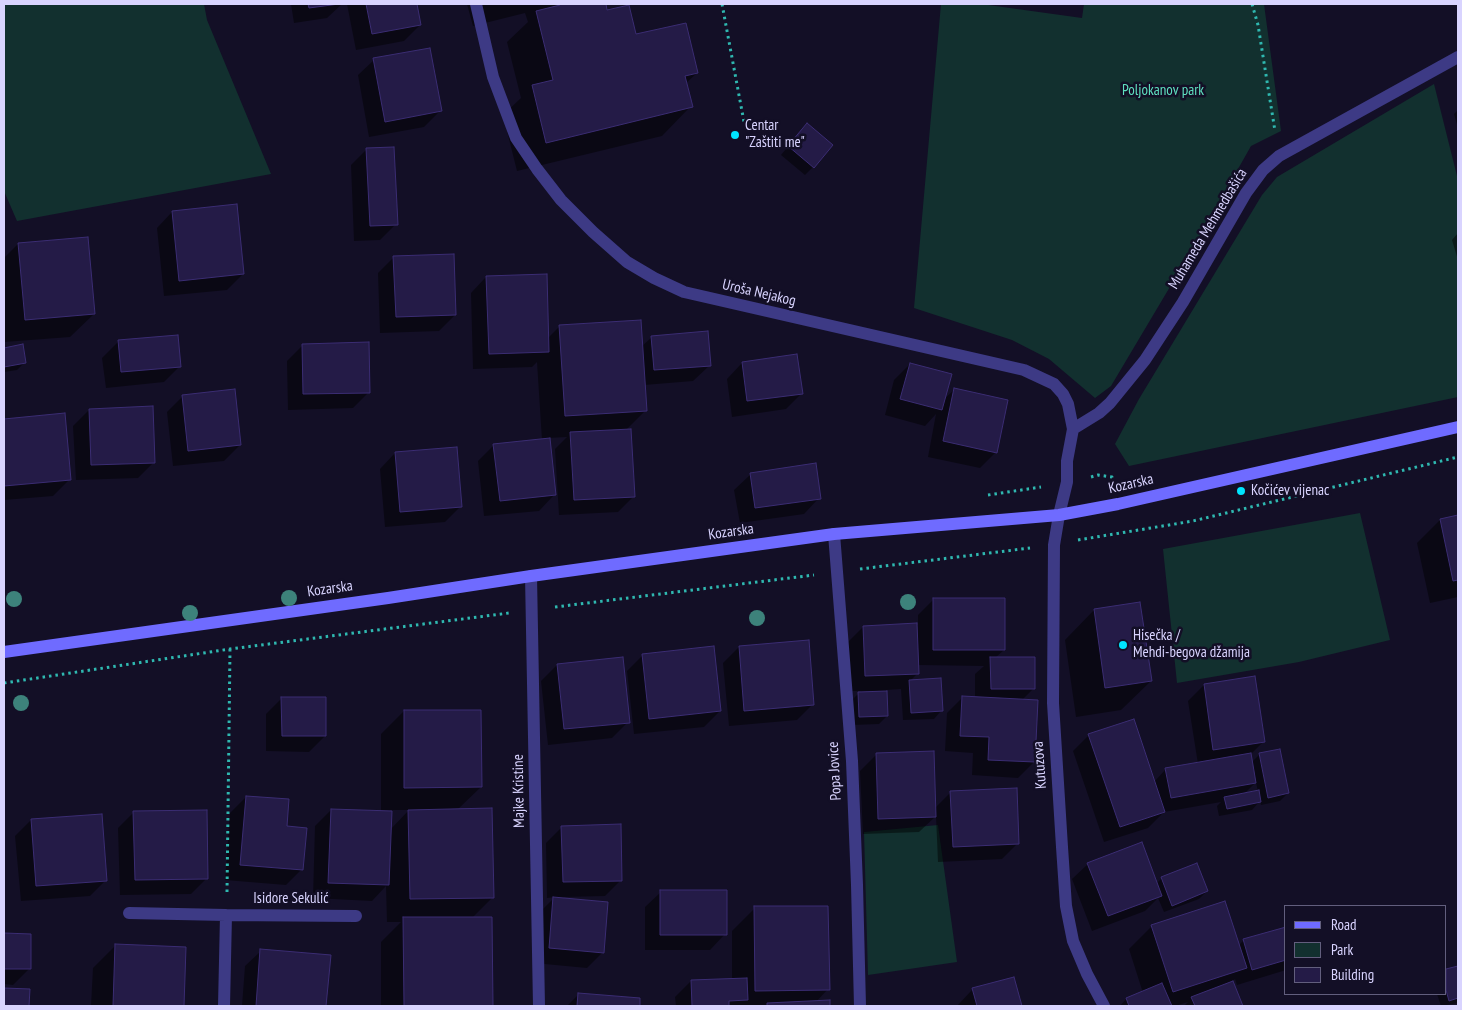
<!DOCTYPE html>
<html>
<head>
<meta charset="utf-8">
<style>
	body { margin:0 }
	#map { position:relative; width:1462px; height:1010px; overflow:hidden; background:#130f26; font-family:"PT Sans Narrow",sans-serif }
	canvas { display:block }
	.frame { position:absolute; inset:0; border:5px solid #d9d4ff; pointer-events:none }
	.legend { position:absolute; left:1284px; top:905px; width:162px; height:90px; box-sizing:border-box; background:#130f26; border:1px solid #625e7d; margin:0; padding:6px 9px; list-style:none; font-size:15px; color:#d9d4ff }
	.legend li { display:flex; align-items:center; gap:10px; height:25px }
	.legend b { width:25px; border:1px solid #625e7d }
</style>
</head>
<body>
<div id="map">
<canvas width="1462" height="1010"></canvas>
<div class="frame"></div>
<ul class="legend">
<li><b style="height:6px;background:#6f6bff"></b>Road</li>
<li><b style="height:14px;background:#12302f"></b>Park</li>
<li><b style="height:14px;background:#241b47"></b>Building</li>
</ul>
</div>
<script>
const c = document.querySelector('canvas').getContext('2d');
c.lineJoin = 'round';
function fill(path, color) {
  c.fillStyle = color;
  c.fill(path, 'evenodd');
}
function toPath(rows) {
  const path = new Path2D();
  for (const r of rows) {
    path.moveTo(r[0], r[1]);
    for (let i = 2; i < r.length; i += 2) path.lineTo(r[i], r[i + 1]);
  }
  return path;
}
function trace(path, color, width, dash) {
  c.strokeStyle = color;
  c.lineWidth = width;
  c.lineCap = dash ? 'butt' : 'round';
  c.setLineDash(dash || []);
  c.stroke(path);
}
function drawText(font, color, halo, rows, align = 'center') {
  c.font = font + ' "PT Sans Narrow",sans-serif';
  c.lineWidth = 5;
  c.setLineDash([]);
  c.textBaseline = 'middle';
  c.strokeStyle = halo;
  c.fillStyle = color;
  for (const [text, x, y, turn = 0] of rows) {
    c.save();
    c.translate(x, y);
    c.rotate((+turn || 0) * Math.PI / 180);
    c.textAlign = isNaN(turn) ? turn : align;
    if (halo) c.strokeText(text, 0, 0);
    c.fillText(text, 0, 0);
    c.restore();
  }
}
fill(toPath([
	[4,4,204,4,207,20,271,174,17,221,4,191],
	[941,4,981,4,1082,18,1084,4,1264,4,1281,131,1251,146,1199,238,1111,386,1095,398,1049,359,1012,340,914,308],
	[1434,84,1458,180,1458,397,1129,466,1115,444,1139,399,1262,195,1277,177],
	[1360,513,1390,640,1299,662,1177,683,1163,549],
	[938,825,957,962,868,975,864,832]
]), '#12302f');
fill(toPath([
	[291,4,342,4,327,18,294,23],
	[347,4,416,4,420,25,404,41,356,50],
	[467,4,604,4,606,12,635,36,697,73,685,84,691,106,662,136,517,171,503,115,521,98,507,42,528,22,525,13,473,26],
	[374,60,440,111,424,127,369,137,358,75],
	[1458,110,1458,128,1454,114],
	[800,132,813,167,805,175,781,155],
	[367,149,396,224,380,240,354,241,351,165],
	[172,212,243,274,227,290,164,296,157,228],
	[1458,233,1458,260,1452,240],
	[18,244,94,314,70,337,4,342,4,258],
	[394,257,455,315,439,331,380,333,378,273],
	[486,277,548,338,559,327,641,347,652,337,709,366,693,381,644,385,646,410,626,430,634,496,618,512,559,515,555,449,567,437,548,438,554,495,539,511,484,516,478,461,494,445,542,440,537,362,532,367,473,369,471,293],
	[177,336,180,366,164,382,106,388,102,358,118,342],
	[303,345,369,392,353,408,288,410,287,361],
	[22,346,25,362,17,370,4,372,4,349],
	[742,363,802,393,786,409,732,417,727,379],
	[910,364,943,400,954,390,996,452,980,468,928,457,936,414,925,426,885,415,894,380],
	[183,396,240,445,224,461,173,466,167,412],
	[89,410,153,463,138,478,76,480,73,426],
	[64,414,69,480,53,496,4,500,4,420],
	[395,453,461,506,445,522,385,527,380,469],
	[815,465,819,498,804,514,740,523,734,490,750,475],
	[1458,517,1458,597,1430,603,1417,543,1440,520],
	[934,599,1004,650,995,658,1034,688,1022,700,1034,762,1018,778,972,775,973,753,945,751,947,713,963,697,975,698,975,674,984,666,918,665,918,673,910,681,941,711,934,719,903,720,901,689,886,690,887,716,879,724,852,725,851,701,861,691,849,691,847,643,863,627,918,625,918,615],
	[1139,604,1151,681,1121,710,1076,717,1065,640,1094,610],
	[739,647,813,704,797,720,729,726,723,663],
	[643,655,720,711,704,727,634,734,627,671],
	[557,665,628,722,612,738,548,745,541,681],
	[1254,678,1264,741,1250,755,1251,763,1260,754,1288,793,1280,801,1261,805,1260,801,1252,810,1219,816,1217,806,1221,802,1164,812,1148,828,1104,842,1073,751,1089,735,1154,782,1166,769,1198,764,1188,701,1204,685],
	[1256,782,1258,792,1243,795],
	[282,698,325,736,309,752,266,751,266,714],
	[404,711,481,787,457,810,493,897,472,918,491,918,491,1006,381,1006,381,942,401,922,387,922,386,886,372,901,313,898,315,826,331,810,381,812,381,734],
	[390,810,409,810,390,830],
	[876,755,935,808,951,792,1018,843,1002,859,938,862,936,816,919,832,863,834,860,771],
	[246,797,302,869,286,885,225,880,230,813],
	[134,812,207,878,191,894,120,895,118,828],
	[31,820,106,880,90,896,21,901,15,836],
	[562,827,621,880,605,896,563,897,603,952,587,968,534,963,538,914,555,897,547,898,546,843],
	[1088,864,1156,884,1162,878,1207,891,1199,899,1164,912,1158,898,1145,911,1092,931,1072,879],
	[661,892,725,934,710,950,645,950,645,907],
	[755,908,828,989,816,1002,829,1001,829,1006,676,1006,675,997,691,981,732,980,732,931],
	[1152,926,1238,946,1244,940,1286,928,1286,970,1237,985,1235,979,1232,982,1241,1006,1184,1006,1188,1002,1175,1006,1120,1006,1126,999,1143,993,1129,949],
	[4,935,30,935,29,969,13,985,4,984],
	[116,945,185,948,183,1006,91,1006,93,968],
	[261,951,329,956,325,1006,242,1006,245,966],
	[1458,967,1458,1003,1441,1006,1437,994,1446,994,1446,971],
	[1013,979,1020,1006,957,1006,972,990],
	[578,995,639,999,638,1006,567,1006]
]), '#0007');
const building = toPath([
	[308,4,339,4,309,8,308,4],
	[366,4,417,4,421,25,372,34,366,4],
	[560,4,606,4,607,10,629,5,636,34,686,23,698,73,685,76,693,107,546,143,532,85,553,80,536,11,560,5,560,4],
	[430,48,442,111,385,122,373,58,430,48],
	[807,123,833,145,814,168,788,146,807,123],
	[394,147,398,225,370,226,366,148,394,147],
	[237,204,244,274,179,281,172,211,237,204],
	[88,237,95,314,25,320,18,243,88,237],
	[454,254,456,315,396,317,393,256,454,254],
	[547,274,549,352,489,354,486,276,547,274],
	[641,320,647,411,565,416,559,325,641,320],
	[708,331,711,366,654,370,651,336,708,331],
	[178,335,181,367,121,372,118,340,178,335],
	[369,342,370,393,303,394,302,344,369,342],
	[23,344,26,363,4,367,4,348,23,344],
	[797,354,803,394,747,401,742,362,797,354],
	[910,363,952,374,942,410,900,399,910,363],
	[954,388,1008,400,997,453,943,441,954,388],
	[235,389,241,445,188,451,182,395,235,389],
	[153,406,155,463,91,465,89,409,153,406],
	[65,413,71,480,4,486,4,419,65,413],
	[631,429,635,497,574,500,570,432,631,429],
	[550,438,556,495,500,501,493,444,550,438],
	[457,447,462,507,400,512,395,452,457,447],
	[816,463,821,499,755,508,750,473,816,463],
	[1458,515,1458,580,1453,581,1440,519,1458,515],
	[933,598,1005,598,1005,650,933,650,933,598],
	[1140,602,1152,681,1105,688,1094,609,1140,602],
	[917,623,919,674,865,676,863,626,917,623],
	[809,640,814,705,744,711,739,646,809,640],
	[714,646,721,711,649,719,642,654,714,646],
	[623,657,630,723,564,729,557,664,623,657],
	[990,657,1035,657,1035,689,991,689,990,657],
	[1255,676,1265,742,1213,750,1204,684,1255,676],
	[941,678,943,711,911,713,909,680,941,678],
	[887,691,888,716,859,717,858,692,887,691],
	[962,696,1038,700,1035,762,988,760,989,737,960,736,962,696],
	[281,697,326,697,326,736,282,736,281,697],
	[404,710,481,710,482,787,404,788,404,710],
	[1134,719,1165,812,1120,827,1088,734,1134,719],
	[1280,749,1289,793,1268,798,1259,753,1280,749],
	[934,751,936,817,878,819,876,753,934,751],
	[1251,753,1256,783,1171,798,1165,768,1251,753],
	[1017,788,1019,844,953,847,950,791,1017,788],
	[1259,790,1261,802,1227,809,1224,797,1259,790],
	[246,796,289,799,287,826,307,828,303,870,240,865,246,796],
	[492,808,494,898,410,899,408,810,492,808],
	[331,809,392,811,389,885,328,883,331,809],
	[207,810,208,879,135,880,133,811,207,810],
	[102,814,107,881,36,886,31,819,102,814],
	[621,824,622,881,563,882,561,826,621,824],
	[1142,842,1162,896,1108,916,1087,863,1142,842],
	[1197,863,1208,891,1172,906,1161,877,1197,863],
	[660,890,727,890,727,935,660,935,660,890],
	[553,897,608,902,604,953,549,948,553,897],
	[1225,901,1247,968,1173,992,1151,925,1225,901],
	[754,906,828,906,830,990,755,991,754,906],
	[403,917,492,917,493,1006,404,1006,403,917],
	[1286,927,1286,960,1252,970,1243,939,1286,927],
	[4,933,31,934,31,969,4,969,4,933],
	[115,944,186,947,184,1006,113,1006,115,944],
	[260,949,331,955,326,1006,256,1006,260,949],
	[1458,966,1458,998,1449,1001,1446,990,1446,969,1458,966],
	[1014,977,1022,1006,977,1006,972,988,1014,977],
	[747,978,748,1000,729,1001,729,1006,692,1006,691,980,747,978],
	[1233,981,1243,1006,1195,1006,1191,997,1233,981],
	[1162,983,1172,1006,1129,1006,1126,998,1162,983],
	[4,988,30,989,29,1006,4,1006,4,988],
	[578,993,640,998,640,1006,577,1006,578,993],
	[830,1000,830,1006,767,1006,767,1003,830,1000]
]);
fill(building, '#241b47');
trace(building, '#3b2d73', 1);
trace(toPath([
	[722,4,744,122],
	[1252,4,1258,25,1275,131],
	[1091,477,1098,475,1112,477,1113,481],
	[988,495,1041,487],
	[1078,540,1193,521,1458,457],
	[860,569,1030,548],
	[555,607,814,575],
	[4,683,230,649,509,613],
	[227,892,230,649]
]), '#2fb8b0', 3, [2.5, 4]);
trace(toPath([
	[476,4,493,77,516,138,537,169,561,200,593,232,627,262,654,278,684,292,1024,370,1054,384,1063,394,1068,404,1073,429,1067,461,1067,482,1059,515,1054,545,1053,703,1062,847,1066,906,1073,941,1087,974,1104,1006],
	[1073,429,1099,413,1110,403,1145,360,1183,302,1246,193,1263,170,1279,156,1458,57],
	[834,534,852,761,857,885,860,1006],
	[531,576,539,1006],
	[129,913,226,915],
	[224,1006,226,915,356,916]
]), '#3d3a85', 12);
trace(toPath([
	[4,652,388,598,531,576,834,534,1059,515,1118,504,1458,427]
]), '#6f6bff', 12);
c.fillStyle = '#3d827b';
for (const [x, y] of [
	[289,598],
	[14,599],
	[908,602],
	[190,613],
	[757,618],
	[21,703]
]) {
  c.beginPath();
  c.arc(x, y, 8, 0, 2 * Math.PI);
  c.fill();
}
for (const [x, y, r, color] of [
	[735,135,5,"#00e5ff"],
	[1241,491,5,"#00e5ff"],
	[1123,645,5,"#00e5ff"]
]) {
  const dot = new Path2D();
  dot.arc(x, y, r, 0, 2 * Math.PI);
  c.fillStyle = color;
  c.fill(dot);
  trace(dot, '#130f26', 2);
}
drawText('15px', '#5fe0c0', '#130f26', [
	["Poljokanov park",1163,91]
]);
drawText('15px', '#d9d4ff', '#130f26', [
	["Centar",745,126],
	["\"Zaštiti me\"",745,143],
	["Kočićev vijenac",1251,491],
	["Hisečka /",1133,636],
	["Mehdi-begova džamija",1133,653]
], 'left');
drawText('15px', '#d9d4ff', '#130f26', [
	["Muhameda Mehmedbašića",1208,229,-59],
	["Uroša Nejakog",759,293,13],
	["Kozarska",1131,484,-13],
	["Kozarska",731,532,-8],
	["Kozarska",330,589,-8],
	["Kutuzova",1040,765,-94],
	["Popa Jovice",835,771,-93],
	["Majke Kristine",519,791,-91],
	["Isidore Sekulić",291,899]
]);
</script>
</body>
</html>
